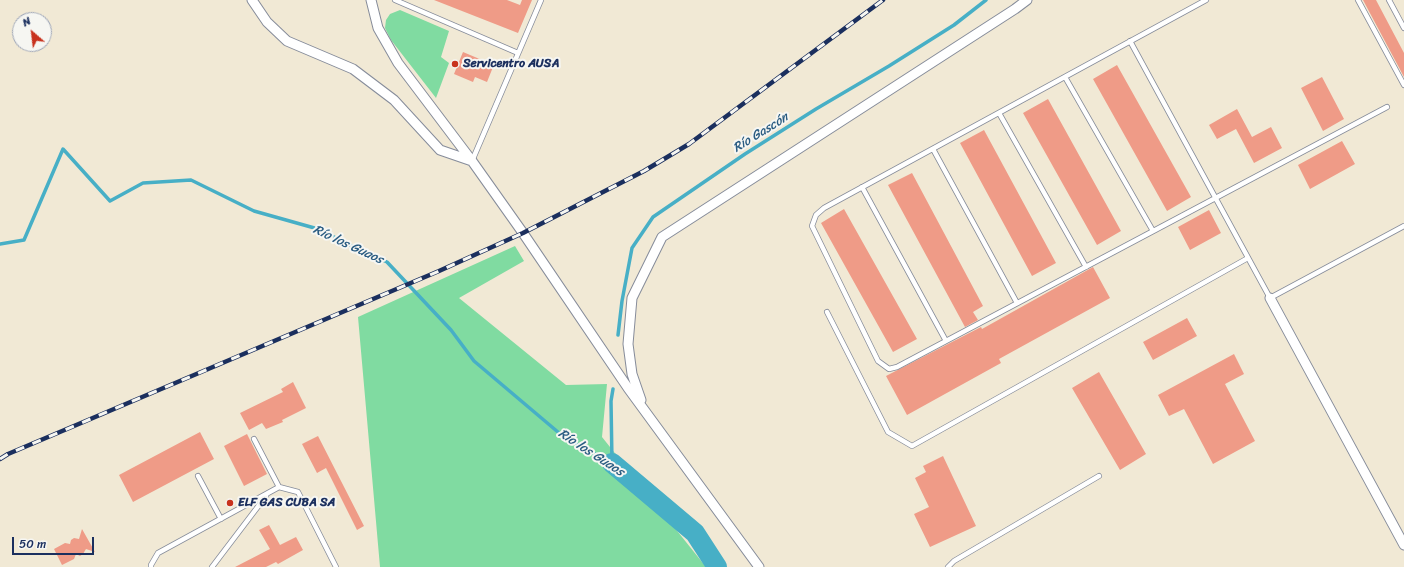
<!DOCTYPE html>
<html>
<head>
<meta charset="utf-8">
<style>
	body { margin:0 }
	#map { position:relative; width:1404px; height:567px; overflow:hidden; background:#f1e9d5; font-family:Sriracha,sans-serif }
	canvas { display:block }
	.north { position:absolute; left:12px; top:12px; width:40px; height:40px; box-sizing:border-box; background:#f6f6f2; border:1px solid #9ea6b7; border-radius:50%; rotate:332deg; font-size:11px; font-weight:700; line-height:16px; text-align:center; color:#1b2f5e }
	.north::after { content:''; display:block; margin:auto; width:14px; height:18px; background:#c8321e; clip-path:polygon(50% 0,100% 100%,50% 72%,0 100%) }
	.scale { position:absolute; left:12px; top:537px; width:82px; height:18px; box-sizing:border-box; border:2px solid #1b2f5e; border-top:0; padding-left:5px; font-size:12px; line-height:14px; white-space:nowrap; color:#1b2f5e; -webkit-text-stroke:3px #f6f6f2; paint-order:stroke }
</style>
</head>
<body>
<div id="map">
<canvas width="1404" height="567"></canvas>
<div class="north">N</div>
<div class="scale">50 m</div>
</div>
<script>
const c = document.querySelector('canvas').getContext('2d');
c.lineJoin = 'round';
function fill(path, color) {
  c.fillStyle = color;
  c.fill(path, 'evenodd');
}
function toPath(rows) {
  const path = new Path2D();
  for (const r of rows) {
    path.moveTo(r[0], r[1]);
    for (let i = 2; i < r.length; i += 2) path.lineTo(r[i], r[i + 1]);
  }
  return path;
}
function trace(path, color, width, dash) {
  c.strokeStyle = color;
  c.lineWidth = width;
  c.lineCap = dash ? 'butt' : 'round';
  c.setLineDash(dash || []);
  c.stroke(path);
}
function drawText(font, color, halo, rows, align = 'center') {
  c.font = font + ' Sriracha,sans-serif';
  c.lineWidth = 4;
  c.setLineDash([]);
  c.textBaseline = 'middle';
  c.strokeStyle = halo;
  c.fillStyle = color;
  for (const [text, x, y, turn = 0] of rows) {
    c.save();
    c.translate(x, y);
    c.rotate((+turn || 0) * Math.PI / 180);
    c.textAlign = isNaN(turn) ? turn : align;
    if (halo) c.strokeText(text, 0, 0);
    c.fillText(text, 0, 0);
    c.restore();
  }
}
fill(toPath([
	[400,10,449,31,441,57,449,63,436,98,391,40,385,28,386,20,390,14],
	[515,246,524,261,459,298,566,385,607,384,602,437,706,567,380,567,358,317]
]), '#80dba1');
trace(toPath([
	[0,244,24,240,63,149,110,201,143,183,191,180,254,211,318,229,354,247,387,262,451,330,474,361,565,438,612,463,611,401,613,389],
	[618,335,622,301,632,248,653,217,745,154,816,109,889,66,954,25,986,0]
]), '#47afc6', 3.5);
trace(toPath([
	[612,463,695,533,717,567]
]), '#47afc6', 20);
fill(toPath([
	[434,0,507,0,520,5,522,0,532,0,518,33],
	[1363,0,1376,0,1404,53,1404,77],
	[463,52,482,60,481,62,493,67,487,82,475,77,473,82,454,74],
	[1117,65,1191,197,1167,211,1093,79],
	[1322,77,1344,119,1323,131,1301,88],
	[1048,99,1121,231,1097,245,1023,113],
	[1237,109,1252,137,1271,127,1282,148,1254,163,1236,129,1217,139,1209,125],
	[984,130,1056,263,1032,276,960,143],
	[1342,141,1355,164,1310,189,1298,165],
	[912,173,983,306,973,312,978,320,965,327,888,185],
	[844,209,917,339,893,352,821,223],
	[1209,210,1221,233,1190,250,1178,227],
	[1093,267,1110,298,999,359,1001,363,907,415,886,376,981,327,982,329],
	[1187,318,1197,336,1153,360,1143,342],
	[1234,354,1244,374,1225,384,1255,441,1213,464,1184,409,1169,416,1158,395],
	[1099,372,1146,454,1120,470,1072,388],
	[293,382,306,408,282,420,283,422,266,429,262,423,249,430,240,413,283,392,281,389],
	[200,432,214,459,133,502,119,475],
	[247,434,267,474,244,486,224,446],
	[318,436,364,526,357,530,326,468,317,473,302,444],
	[943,456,976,526,930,547,914,514,929,507,915,478,926,472,923,466],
	[269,525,280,545,296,537,303,550,278,564,276,562,266,567,235,567,270,549,259,530],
	[82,529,95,552,86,549,83,554,80,556,76,554,74,559,62,565,54,549,65,543,70,544,71,540,74,538,79,539]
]), '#ef9b87');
const lane = toPath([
	[395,0,518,53],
	[1206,0,824,208,816,215,812,226,878,361,889,369,897,367,1387,107],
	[1358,0,1404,85],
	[1389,0,1404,28],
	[1130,41,1270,298,1404,226],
	[1065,77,1153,231],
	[999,113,1086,267],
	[933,149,1017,303],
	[472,161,541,0],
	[862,187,946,341],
	[827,312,888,432,912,446,1248,258],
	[254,439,279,487],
	[198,476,221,519],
	[151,567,151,565,158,553,279,487,298,492,336,567],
	[212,567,266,496],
	[948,567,954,561,1099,476]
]);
const street = toPath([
	[252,0,267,22,287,41,353,69,394,100,440,150,472,161],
	[371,0,378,28,398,63,472,161,523,233,628,388,759,567],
	[1270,298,1404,545],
	[641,400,632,374,628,344,632,298,662,237,1015,9,1027,0]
]);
trace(lane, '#868c9a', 6);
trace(street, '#868c9a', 11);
trace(lane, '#fff', 4.5);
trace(street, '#fff', 9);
const rail = toPath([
	[0,459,8,454,439,271,523,233,644,171,689,144,883,0]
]);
trace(rail, '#1b2f5e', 4.5);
trace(rail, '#f6f6f2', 3, [9]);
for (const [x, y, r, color] of [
	[455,64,4,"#c8321e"],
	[230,503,4,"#c8321e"]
]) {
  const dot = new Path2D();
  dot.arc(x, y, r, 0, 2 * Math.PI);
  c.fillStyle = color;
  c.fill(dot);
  trace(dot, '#f6f6f2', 1.5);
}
drawText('bold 12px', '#1b2f5e', '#f6f6f2', [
	["Servicentro AUSA",463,64],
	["ELF GAS CUBA SA",238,503]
], 'left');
drawText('italic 13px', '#2a5c82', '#f6f6f2', [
	["Río Gascón",761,133,-32],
	["Río los Guaos",348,245,25],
	["Río los Guaos",591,453,33]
]);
</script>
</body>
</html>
